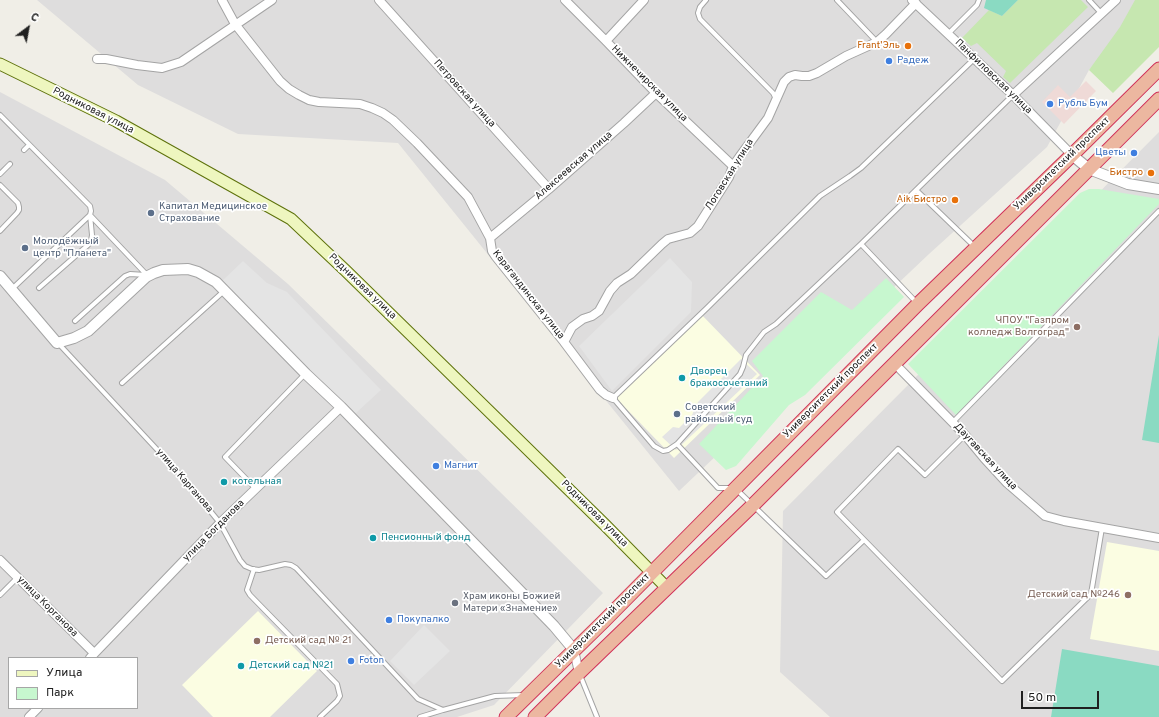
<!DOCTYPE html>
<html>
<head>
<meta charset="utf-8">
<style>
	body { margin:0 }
	#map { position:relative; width:1159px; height:717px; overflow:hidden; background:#f0eee7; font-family:Overpass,sans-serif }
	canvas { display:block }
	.legend { position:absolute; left:8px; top:657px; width:130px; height:52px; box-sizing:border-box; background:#fff; border:1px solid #a6a6a6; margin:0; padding:5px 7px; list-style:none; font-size:12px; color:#202020 }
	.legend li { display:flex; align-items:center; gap:8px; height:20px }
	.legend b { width:20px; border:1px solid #a6a6a6 }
	.north { position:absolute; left:8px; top:8px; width:40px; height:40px; -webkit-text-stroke:3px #fff; paint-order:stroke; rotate:32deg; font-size:11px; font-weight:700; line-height:16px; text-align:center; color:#202020 }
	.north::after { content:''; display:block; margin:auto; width:14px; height:18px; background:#202020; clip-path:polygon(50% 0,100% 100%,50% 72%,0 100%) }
	.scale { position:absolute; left:1021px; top:691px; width:78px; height:18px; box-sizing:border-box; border:2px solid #202020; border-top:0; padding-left:5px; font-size:12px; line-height:14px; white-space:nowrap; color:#202020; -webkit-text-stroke:3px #fff; paint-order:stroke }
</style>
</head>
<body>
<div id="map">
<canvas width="1159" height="717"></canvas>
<ul class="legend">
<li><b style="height:5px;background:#eef6bf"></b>Улица</li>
<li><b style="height:11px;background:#c7f7cf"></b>Парк</li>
</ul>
<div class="north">С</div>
<div class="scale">50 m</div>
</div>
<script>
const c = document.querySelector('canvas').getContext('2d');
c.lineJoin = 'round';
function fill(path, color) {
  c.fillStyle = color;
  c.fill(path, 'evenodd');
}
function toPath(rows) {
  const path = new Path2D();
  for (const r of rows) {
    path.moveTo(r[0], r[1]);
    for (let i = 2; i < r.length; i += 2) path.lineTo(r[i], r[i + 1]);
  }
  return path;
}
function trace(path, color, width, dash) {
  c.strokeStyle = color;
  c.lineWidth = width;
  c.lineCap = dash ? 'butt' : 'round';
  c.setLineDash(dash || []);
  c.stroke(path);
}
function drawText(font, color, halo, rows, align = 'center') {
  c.font = font + ' Overpass,sans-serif';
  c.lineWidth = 3.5;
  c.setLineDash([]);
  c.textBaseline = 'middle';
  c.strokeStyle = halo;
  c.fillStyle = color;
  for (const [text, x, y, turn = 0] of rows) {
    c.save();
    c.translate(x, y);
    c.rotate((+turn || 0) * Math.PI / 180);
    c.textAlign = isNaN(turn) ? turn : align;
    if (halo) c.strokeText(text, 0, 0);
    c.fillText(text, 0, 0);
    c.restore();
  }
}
fill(toPath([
	[37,0,1152,0,1089,70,1047,147,929,254,679,491,398,143,238,134,138,85],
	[0,92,165,180,288,284,603,593,494,705,457,717,0,717],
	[9,658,137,658,137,708,9,708],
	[1159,132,1159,717,830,717,780,672,783,511]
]), '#dedddd');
fill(toPath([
	[1086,81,1096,91,1064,124,1042,102,1058,85,1070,97]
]), '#efdad7');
fill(toPath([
	[700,313,760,375,674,458,614,396],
	[1107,542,1159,551,1159,651,1090,639],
	[258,611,317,671,270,717,213,717,182,685]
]), '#fbfde2');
fill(toPath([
	[1018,0,1081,0,1088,7,1010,83,1003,77,1006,71,977,43,971,46,962,38,989,10,1002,16],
	[1135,0,1159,0,1159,47,1113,93,1089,70,1120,27]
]), '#c6e7b0');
fill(toPath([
	[1089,189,1099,189,1159,199,1159,204,956,415,908,364,1080,193],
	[886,278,904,297,805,395,789,405,736,466,726,470,699,444,763,376,752,361,821,292,852,310]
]), '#c7f7cf');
fill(toPath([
	[986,0,1018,0,1002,16,984,8],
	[1159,335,1159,443,1142,440],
	[1062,649,1159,666,1159,717,1051,717]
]), '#8adac2');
fill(toPath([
	[670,258,692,282,691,312,612,391,579,346],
	[243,261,267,283,287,292,381,390,356,413,351,414,223,285,223,280],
	[741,359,757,374,676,450,662,437,673,427,679,428,692,415,698,402],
	[424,625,450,651,414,685,390,661]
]), '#e4e4e4');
const service = toPath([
	[706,0,700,7,698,13,700,19,773,93,776,99],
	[837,0,877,42],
	[1089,0,1101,13],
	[948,34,977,5,979,0],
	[974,59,861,168,850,176,820,196,707,308,613,398,654,446,663,451,668,450,677,444,740,374,743,367,746,355,764,332,776,324,861,244,1013,95],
	[0,115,90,206,91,211,90,215,12,289],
	[24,150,29,145],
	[0,174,10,164],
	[0,185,18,203,19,207,19,210,17,213,0,231],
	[916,190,974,246],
	[90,215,145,273,148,274],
	[861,244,916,302],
	[39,288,88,245,91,241,92,235,90,215],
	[75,321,125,276,130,274,146,275],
	[58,343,177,471,202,501,220,523,240,560,245,566,252,569,259,570,285,564,291,565,296,568,418,699,443,710,495,696,524,695],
	[122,383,224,291],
	[953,422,1159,211],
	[965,435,925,475,898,449,837,512,1002,681,1091,594,1102,528],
	[677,444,718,488,735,488,826,576,864,540],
	[256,489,225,457,305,374],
	[254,569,247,590,250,595,337,684,340,696,337,701,320,717],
	[0,595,17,578],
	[580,675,597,717],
	[420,717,443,710]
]);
const minor = toPath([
	[222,0,235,24,280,81,289,89,299,95,309,100,319,102,360,104,372,108,383,113,393,120,417,143,468,197,490,238,492,251,496,257,564,342,600,390,606,395,613,398],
	[379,0,549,189],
	[565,0,606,41,656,93,733,166],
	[912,0,1013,95,1072,155],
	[606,41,644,0],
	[97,59,106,59,137,65,162,68,181,62,272,0],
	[1013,95,1116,0],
	[490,238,549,189,624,123,656,93],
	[564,342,572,327,583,319,592,316,599,311,610,291,617,283,631,274,662,244,668,239,690,233,698,226,729,177,733,166,740,156,768,118,784,82,789,77,795,75,802,76,809,76,817,73,846,56,877,42,886,34,916,3],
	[895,364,965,435,984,458,1007,483,1045,516,1064,521,1159,538],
	[0,560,94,653],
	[574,650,579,673],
	[90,658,220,523,341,407],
	[29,717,38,708]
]);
const tertiary = toPath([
	[1072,155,1089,169,1128,184,1159,189],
	[0,276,57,343,74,338,88,331,146,277,154,273,163,270,188,269,198,272,216,282,306,374,341,407,554,626,574,650]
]);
const secondary = toPath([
	[0,64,116,121,291,219,346,271,605,525,667,588]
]);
const trunk = toPath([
	[506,717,604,621,918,304,1072,155,1159,69],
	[535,717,579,673,753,505,1159,99]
]);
trace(service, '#a4a4a4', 6);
trace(minor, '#a4a4a4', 10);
trace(tertiary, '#a4a4a4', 12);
trace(secondary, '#5e720b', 13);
trace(trunk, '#d13159', 15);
trace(service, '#fff', 4);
trace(minor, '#fff', 8);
trace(tertiary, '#fff', 10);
trace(secondary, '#eef6bf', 11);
trace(trunk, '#ecb7a0', 13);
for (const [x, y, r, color] of [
	[908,46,4,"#e8710a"],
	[889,61,4,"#3f7fe0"],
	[1050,104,4,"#3f7fe0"],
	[1134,153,4,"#3f7fe0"],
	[1151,173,4,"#e8710a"],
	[955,200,4,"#e8710a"],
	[151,213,4,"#5c6f8a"],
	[25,248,4,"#5c6f8a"],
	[1077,327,4,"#8d6e63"],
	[682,378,4,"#0f9aa8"],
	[677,414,4,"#5c6f8a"],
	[436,466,4,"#3f7fe0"],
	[224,482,4,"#0f9aa8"],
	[373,538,4,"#0f9aa8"],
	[1128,595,4,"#8d6e63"],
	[455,603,4,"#6b7280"],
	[389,620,4,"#3f7fe0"],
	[257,641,4,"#8d6e63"],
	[351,661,4,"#3f7fe0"],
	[241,666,4,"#0f9aa8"]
]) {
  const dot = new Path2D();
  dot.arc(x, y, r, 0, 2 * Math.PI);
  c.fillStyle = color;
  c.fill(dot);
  trace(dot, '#fff', 1.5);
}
drawText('10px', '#c56008', '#fff', [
	["Frant'Эль",900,46],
	["Бистро",1143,173],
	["Aik Бистро",947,200]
], 'right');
drawText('10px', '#366cbe', '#fff', [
	["Радеж",897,61],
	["Рубль Бум",1058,104],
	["Цветы",1126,153,"right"],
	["Магнит",444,466],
	["Покупалко",397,620],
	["Foton",359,661]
], 'left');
drawText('10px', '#202020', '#fff', [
	["Панфиловская улица",993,77,44],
	["Нижнечирская улица",649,84,45],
	["Петровская улица",464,94,48],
	["Родниковая улица",93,111,27],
	["Университетский проспект",1062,164,-44],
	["Алексеевская улица",574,166,-41],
	["Логовская улица",730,175,-58],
	["Родниковая улица",362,287,44],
	["Карагандинская улица",528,295,52],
	["Университетский проспект",831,391,-45],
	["Даугавская улица",985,457,47],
	["улица Карганова",184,481,49],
	["Родниковая улица",594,514,45],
	["улица Богданова",214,531,-45],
	["улица Корганова",47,607,45],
	["Университетский проспект",603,621,-45]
]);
drawText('10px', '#4e5e75', '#fff', [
	["Капитал Медицинское",159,207],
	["Страхование",159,219],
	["Молодёжный",33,242],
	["центр \"Планета\"",33,254],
	["Советский",685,408],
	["районный суд",685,420]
], 'left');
drawText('10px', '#785e54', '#fff', [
	["ЧПОУ \"Газпром",1069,321],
	["колледж Волгоград\"",1069,333],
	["Детский сад №246",1120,595],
	["Детский сад № 21",265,641,"left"]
], 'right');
drawText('10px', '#0d838f', '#fff', [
	["Дворец",690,372],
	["бракосочетаний",690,384],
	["котельная",232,482],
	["Пенсионный фонд",381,538],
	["Детский сад №21",249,666]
], 'left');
drawText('10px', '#5b616d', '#fff', [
	["Храм иконы Божией",463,597],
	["Матери «Знамение»",463,609]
], 'left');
</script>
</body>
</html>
